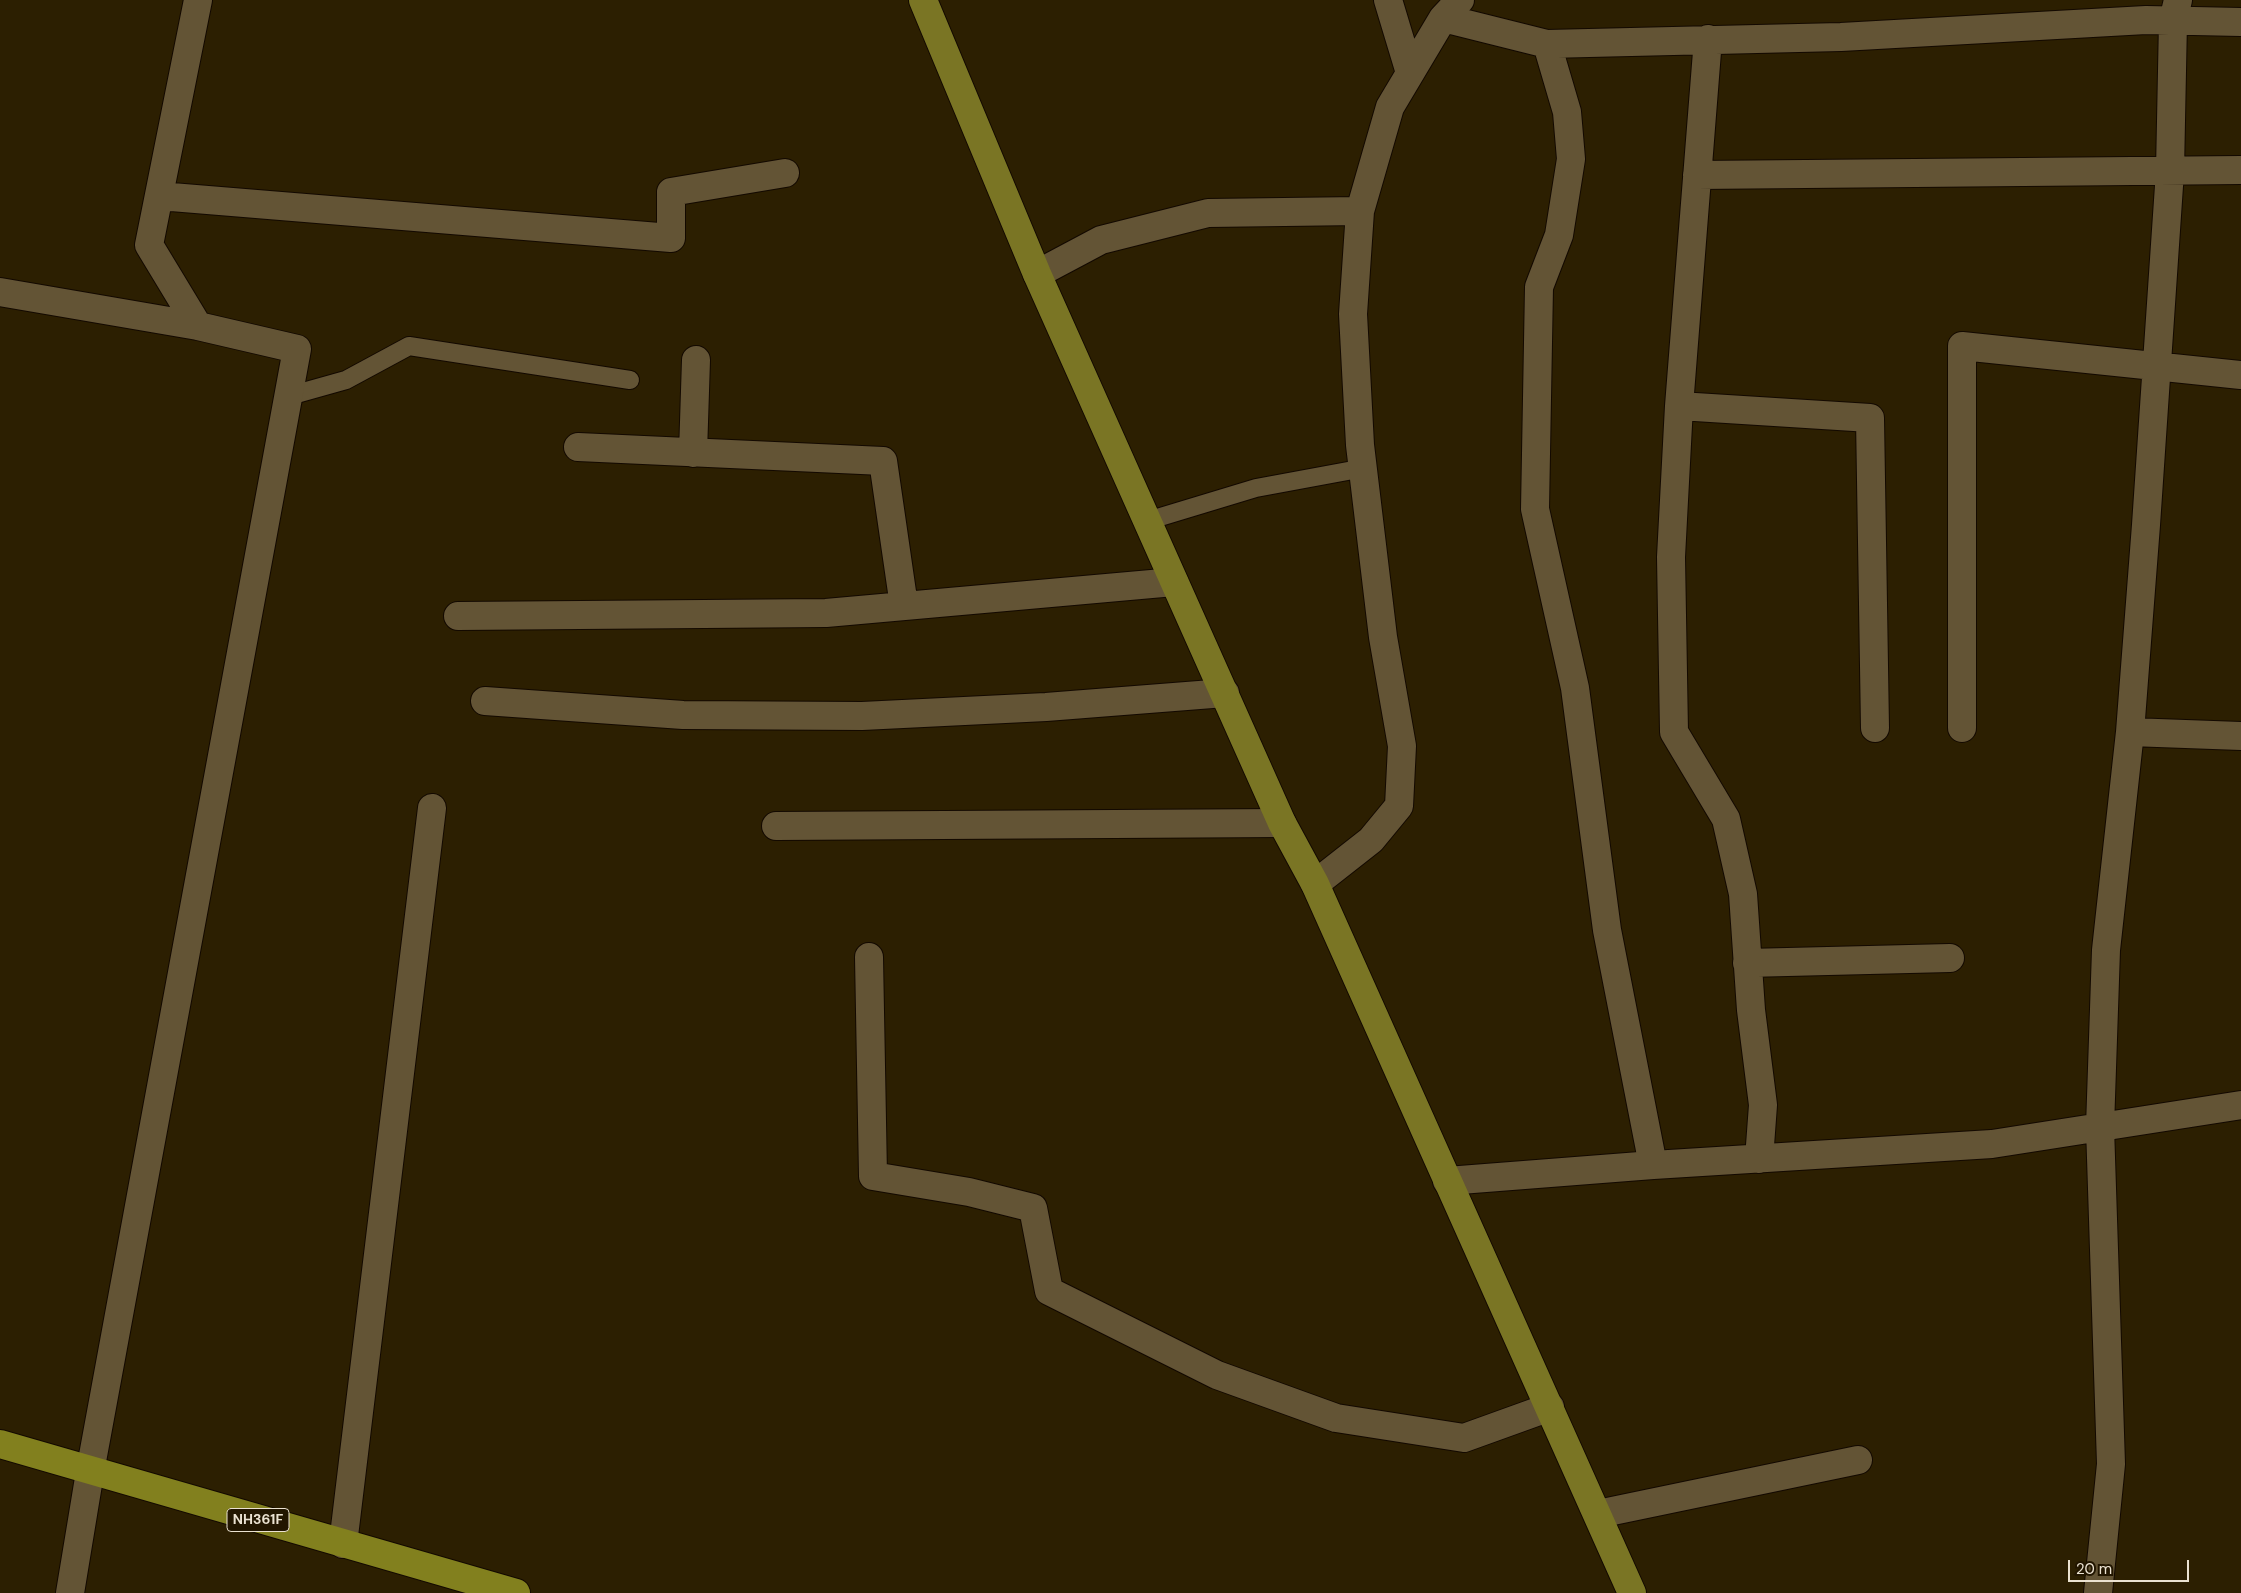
<!DOCTYPE html>
<html>
<head>
<meta charset="utf-8">
<style>
	body { margin:0 }
	#map { position:relative; width:2241px; height:1593px; overflow:hidden; background:#2c1f01; font-family:"DM Sans",sans-serif }
	canvas { display:block }
	.scale { position:absolute; left:2068px; top:1560px; width:121px; height:22px; box-sizing:border-box; border:2px solid #ebe2d1; border-top:0; padding-left:6px; font-size:15px; line-height:18px; white-space:nowrap; color:#ebe2d1; -webkit-text-stroke:4px #221600; paint-order:stroke }
</style>
</head>
<body>
<div id="map">
<canvas width="2241" height="1593"></canvas>
<div class="scale">20 m</div>
</div>
<script>
const c = document.querySelector('canvas').getContext('2d');
c.lineJoin = 'round';
function toPath(rows) {
  const path = new Path2D();
  for (const r of rows) {
    path.moveTo(r[0], r[1]);
    for (let i = 2; i < r.length; i += 2) path.lineTo(r[i], r[i + 1]);
  }
  return path;
}
function trace(path, color, width, dash) {
  c.strokeStyle = color;
  c.lineWidth = width;
  c.lineCap = dash ? 'butt' : 'round';
  c.setLineDash(dash || []);
  c.stroke(path);
}
function drawText(font, color, halo, rows, align = 'center') {
  c.font = font + ' "DM Sans",sans-serif';
  c.lineWidth = 4;
  c.setLineDash([]);
  c.textBaseline = 'middle';
  c.strokeStyle = halo;
  c.fillStyle = color;
  for (const [text, x, y, turn = 0] of rows) {
    c.save();
    c.translate(x, y);
    c.rotate((+turn || 0) * Math.PI / 180);
    c.textAlign = isNaN(turn) ? turn : align;
    if (halo) c.strokeText(text, 0, 0);
    c.fillText(text, 0, 0);
    c.restore();
  }
}
const service = toPath([
	[289,396,346,380,409,346,630,380],
	[1147,521,1256,488,1364,468]
]);
const minor = toPath([
	[1388,0,1410,73],
	[1443,18,1547,44,1841,37,2146,20,2241,22],
	[1708,39,1679,406,1671,557,1674,732,1726,819,1743,894,1751,1010,1763,1105,1759,1159],
	[1547,44,1567,112,1571,159,1559,235,1539,287,1535,509,1575,688,1607,930,1653,1165],
	[1697,175,2241,170],
	[159,196,671,238,671,192,785,173],
	[1037,274,1101,240,1208,213,1360,211],
	[0,292,198,326],
	[1679,406,1870,418,1875,728],
	[578,447,883,461,904,606],
	[693,453,696,360],
	[458,616,826,613,1174,582],
	[485,701,683,715,862,716,1046,707,1225,693],
	[1962,728,1962,346,2241,375],
	[2130,732,2241,736],
	[776,826,1282,823],
	[1315,884,1371,840,1399,806,1402,746,1383,637,1360,445,1353,314,1360,211,1390,107,1443,18,1460,0],
	[869,957,873,1176,969,1192,1033,1208,1049,1291,1217,1375,1336,1418,1464,1438,1550,1407],
	[1747,963,1950,958],
	[1447,1181,1653,1165,1992,1144,2241,1105],
	[1598,1514,1858,1460],
	[343,1544,432,808],
	[70,1593,90,1472,297,349,198,326,149,245,198,0],
	[2098,1593,2111,1464,2100,1127,2106,950,2130,732,2146,525,2170,171,2173,21,2178,0]
]);
const primary = toPath([
	[923,0,1037,274,1282,823,1315,884,1632,1593]
]);
const trunk = toPath([
	[0,1444,516,1593]
]);
trace(service, '#130900', 20);
trace(minor, '#130900', 30);
trace(primary, '#130900', 30);
trace(trunk, '#130900', 30);
trace(service, '#635435', 18);
trace(minor, '#635435', 28);
trace(primary, '#7a7524', 28);
trace(trunk, '#82801e', 28);
for (const [x, y, w] of [
	[258,1520,62]
]) {
  const box = new Path2D();
  box.roundRect(x - w / 2, y - 11.5, w, 23, 4);
  c.fillStyle = '#221600';
  c.fill(box);
  trace(box, '#ebe2d1', 1);
}
drawText('bold 14px', '#ebe2d1', null, [
	["NH361F",258,1520]
]);
</script>
</body>
</html>
